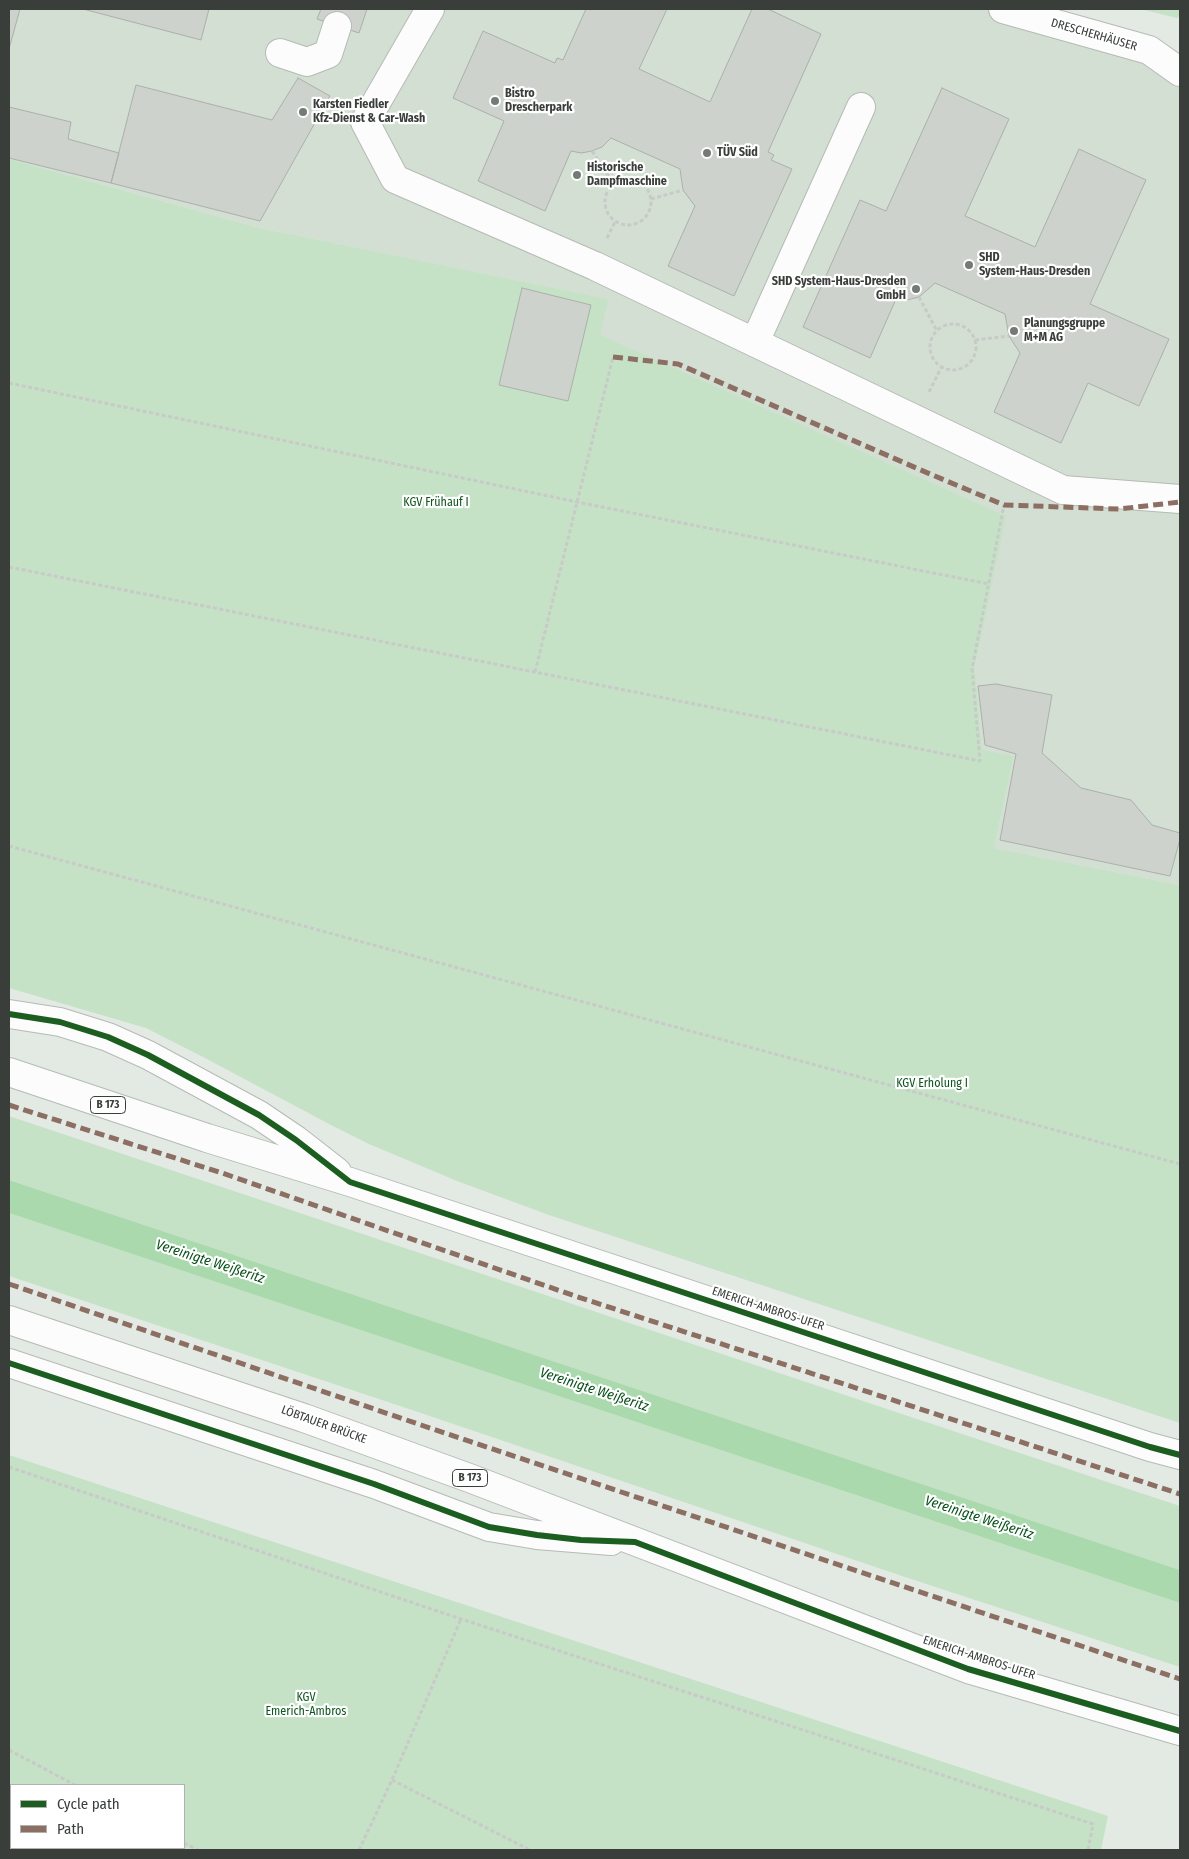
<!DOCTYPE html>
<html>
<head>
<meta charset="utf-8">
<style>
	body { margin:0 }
	#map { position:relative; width:1189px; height:1859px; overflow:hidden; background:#e3eae3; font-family:"Fira Sans Condensed",sans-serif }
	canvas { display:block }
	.frame { position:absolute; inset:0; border:10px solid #393e3a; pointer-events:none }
	.legend { position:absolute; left:10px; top:1784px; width:175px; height:65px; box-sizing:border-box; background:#fff; border:1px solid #b0b2b0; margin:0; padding:6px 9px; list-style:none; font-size:15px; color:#393e3a }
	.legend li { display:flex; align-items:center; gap:10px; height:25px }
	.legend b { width:25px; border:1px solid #b0b2b0 }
</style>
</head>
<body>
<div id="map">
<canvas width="1189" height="1859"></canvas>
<div class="frame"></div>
<ul class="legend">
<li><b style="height:6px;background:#1b5e20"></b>Cycle path</li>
<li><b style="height:6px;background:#8d6e63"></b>Path</li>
</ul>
</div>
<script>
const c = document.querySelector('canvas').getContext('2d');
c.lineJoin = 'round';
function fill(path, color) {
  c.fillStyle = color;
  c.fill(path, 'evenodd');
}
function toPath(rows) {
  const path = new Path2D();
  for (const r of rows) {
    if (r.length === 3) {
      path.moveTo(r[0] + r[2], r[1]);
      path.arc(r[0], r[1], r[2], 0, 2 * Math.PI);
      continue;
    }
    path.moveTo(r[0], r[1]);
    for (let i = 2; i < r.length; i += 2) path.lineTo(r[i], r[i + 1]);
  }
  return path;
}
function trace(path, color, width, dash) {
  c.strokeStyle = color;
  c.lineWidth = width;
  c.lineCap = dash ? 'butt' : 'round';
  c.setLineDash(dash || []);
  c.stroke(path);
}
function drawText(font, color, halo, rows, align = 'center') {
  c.font = font + ' "Fira Sans Condensed",sans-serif';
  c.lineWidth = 4.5;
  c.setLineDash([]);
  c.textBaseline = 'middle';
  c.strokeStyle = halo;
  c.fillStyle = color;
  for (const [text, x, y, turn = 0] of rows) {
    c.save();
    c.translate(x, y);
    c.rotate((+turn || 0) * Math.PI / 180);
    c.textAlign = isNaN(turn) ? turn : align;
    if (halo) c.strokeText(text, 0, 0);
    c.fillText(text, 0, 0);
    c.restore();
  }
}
fill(toPath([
	[9,9,1003,9,1180,72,1180,885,994,848,1014,756,982,751,975,667,1005,516,599,335,607,299,260,228,9,159]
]), '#d3dfd3');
fill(toPath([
	[1140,9,1180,9,1180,16,1177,18],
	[9,159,260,228,608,299,600,335,1006,516,975,667,982,750,1014,756,994,848,1180,885,1180,1423,549,1215,457,1181,369,1144,329,1124,205,1058,146,1028,9,988],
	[9,1116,914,1418,1180,1506,1180,1570,9,1180],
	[9,1213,1180,1603,1180,1667,902,1576,418,1412,9,1276],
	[9,1455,1108,1816,1101,1850,9,1850],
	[184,1785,184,1848,11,1848,11,1785]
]), '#c5e2c7');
fill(toPath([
	[9,1180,1180,1570,1180,1603,9,1213]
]), '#aad9ad');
const building = toPath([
	[9,9,20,9,9,49,9,9],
	[83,9,209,9,201,40,83,9],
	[321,9,367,9,359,33,317,19,321,9],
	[586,9,667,9,639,69,710,102,752,9,768,9,821,34,768,152,774,155,771,160,792,169,734,296,668,266,695,206,683,190,680,169,611,138,602,147,592,151,581,153,571,151,545,211,478,181,504,121,453,98,483,31,555,63,557,58,563,60,586,9],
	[298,78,330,96,260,221,111,183,136,85,272,120,298,78],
	[942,88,1009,119,965,216,1035,247,1079,149,1146,180,1090,304,1169,339,1139,406,1088,383,1061,443,994,412,1020,353,1009,336,1005,314,935,283,919,297,907,300,896,299,870,358,803,327,860,200,886,211,942,88],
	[9,107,71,122,68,139,119,153,111,183,9,158,9,107],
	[522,288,591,305,568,401,499,385,522,288],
	[996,684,1052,695,1042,753,1081,788,1131,800,1152,825,1180,833,1180,839,1170,876,1000,840,1016,754,985,745,978,686,996,684]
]);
fill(building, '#cdd2cd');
trace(building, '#abb0ab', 1);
const minor = toPath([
	[430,9,365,122,395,179,595,266,1063,490,1180,499],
	[1003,9,1149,50,1180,72],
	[280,53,307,62,328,54,337,26],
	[755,342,861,107]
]);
const major = toPath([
	[9,1014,60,1022,108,1037,148,1055,259,1115,296,1140,337,1172],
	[9,1072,207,1138,350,1182,1150,1447,1180,1455],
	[9,1320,304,1418,472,1479,968,1669,1180,1731],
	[9,1363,374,1484,489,1527,537,1535,611,1541]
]);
trace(minor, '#b5bab5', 30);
trace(major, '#b5bab5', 30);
trace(toPath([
	[592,151,613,183],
	[628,202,23],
	[651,199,683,190],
	[607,238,615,222],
	[919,297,937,331],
	[953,347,23],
	[975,340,1009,336],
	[9,383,577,502,989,584],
	[929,392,941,368],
	[9,567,980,761,972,669,1004,505],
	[535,672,613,357],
	[9,846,1180,1164],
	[9,1467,461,1619,1093,1824,1088,1850],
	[9,1750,75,1785],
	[392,1780,530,1850],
	[184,1843,198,1850],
	[359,1850,392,1780,461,1619]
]), '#c8cac8', 3, [4, 2.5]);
trace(minor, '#fbfcfb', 28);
trace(major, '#fbfcfb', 28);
trace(toPath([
	[613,357,678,364,930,474,1004,505,1119,509,1180,502],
	[9,1105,222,1173,575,1296,1180,1494],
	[9,1284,421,1425,1180,1679]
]), '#8d6e63', 5, [10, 5]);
trace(toPath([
	[9,1014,60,1022,108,1037,148,1055,259,1115,296,1140,350,1182,1150,1447,1180,1455],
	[9,1363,374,1484,489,1527,537,1535,581,1540,635,1542,968,1669,1180,1731]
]), '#1b5e20', 6);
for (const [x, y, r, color] of [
	[495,101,5,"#747a75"],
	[303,112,5,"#747a75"],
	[707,153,5,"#747a75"],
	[577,175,5,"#747a75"],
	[969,265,5,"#747a75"],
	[916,289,5,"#747a75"],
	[1014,331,5,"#747a75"]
]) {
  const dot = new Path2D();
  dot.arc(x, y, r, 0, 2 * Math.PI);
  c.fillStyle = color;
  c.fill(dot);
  trace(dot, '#fff', 2);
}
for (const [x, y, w] of [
	[108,1105,35],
	[470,1478,35]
]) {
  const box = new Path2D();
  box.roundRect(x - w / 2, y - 8.5, w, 17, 4);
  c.fillStyle = '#fff';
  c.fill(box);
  trace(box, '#393e3a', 1);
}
drawText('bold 11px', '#393e3a', null, [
	["B 173",108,1105],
	["B 173",470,1478]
]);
drawText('12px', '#393e3a', '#fff', [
	["DRESCHERHÄUSER",1094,35,16],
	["EMERICH-AMBROS-UFER",768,1309,18],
	["LÖBTAUER BRÜCKE",324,1425,20],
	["EMERICH-AMBROS-UFER",979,1658,18]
]);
drawText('bold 12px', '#393e3a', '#fff', [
	["Bistro",505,94],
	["Drescherpark",505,108],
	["Karsten Fiedler",313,105],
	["Kfz-Dienst & Car-Wash",313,119],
	["TÜV Süd",717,153],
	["Historische",587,168],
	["Dampfmaschine",587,182],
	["SHD",979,258],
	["System-Haus-Dresden",979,272],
	["SHD System-Haus-Dresden",906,282,"right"],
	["GmbH",906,296,"right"],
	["Planungsgruppe",1024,324],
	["M+M AG",1024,338]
], 'left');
drawText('12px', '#0f551e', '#fff', [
	["KGV Frühauf I",436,503],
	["KGV Erholung I",932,1084],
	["KGV",306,1698],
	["Emerich-Ambros",306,1712]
]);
drawText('italic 14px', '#0a521b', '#fff', [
	["Vereinigte Weißeritz",210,1262,18],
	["Vereinigte Weißeritz",594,1390,18],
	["Vereinigte Weißeritz",979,1518,18]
]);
</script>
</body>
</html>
